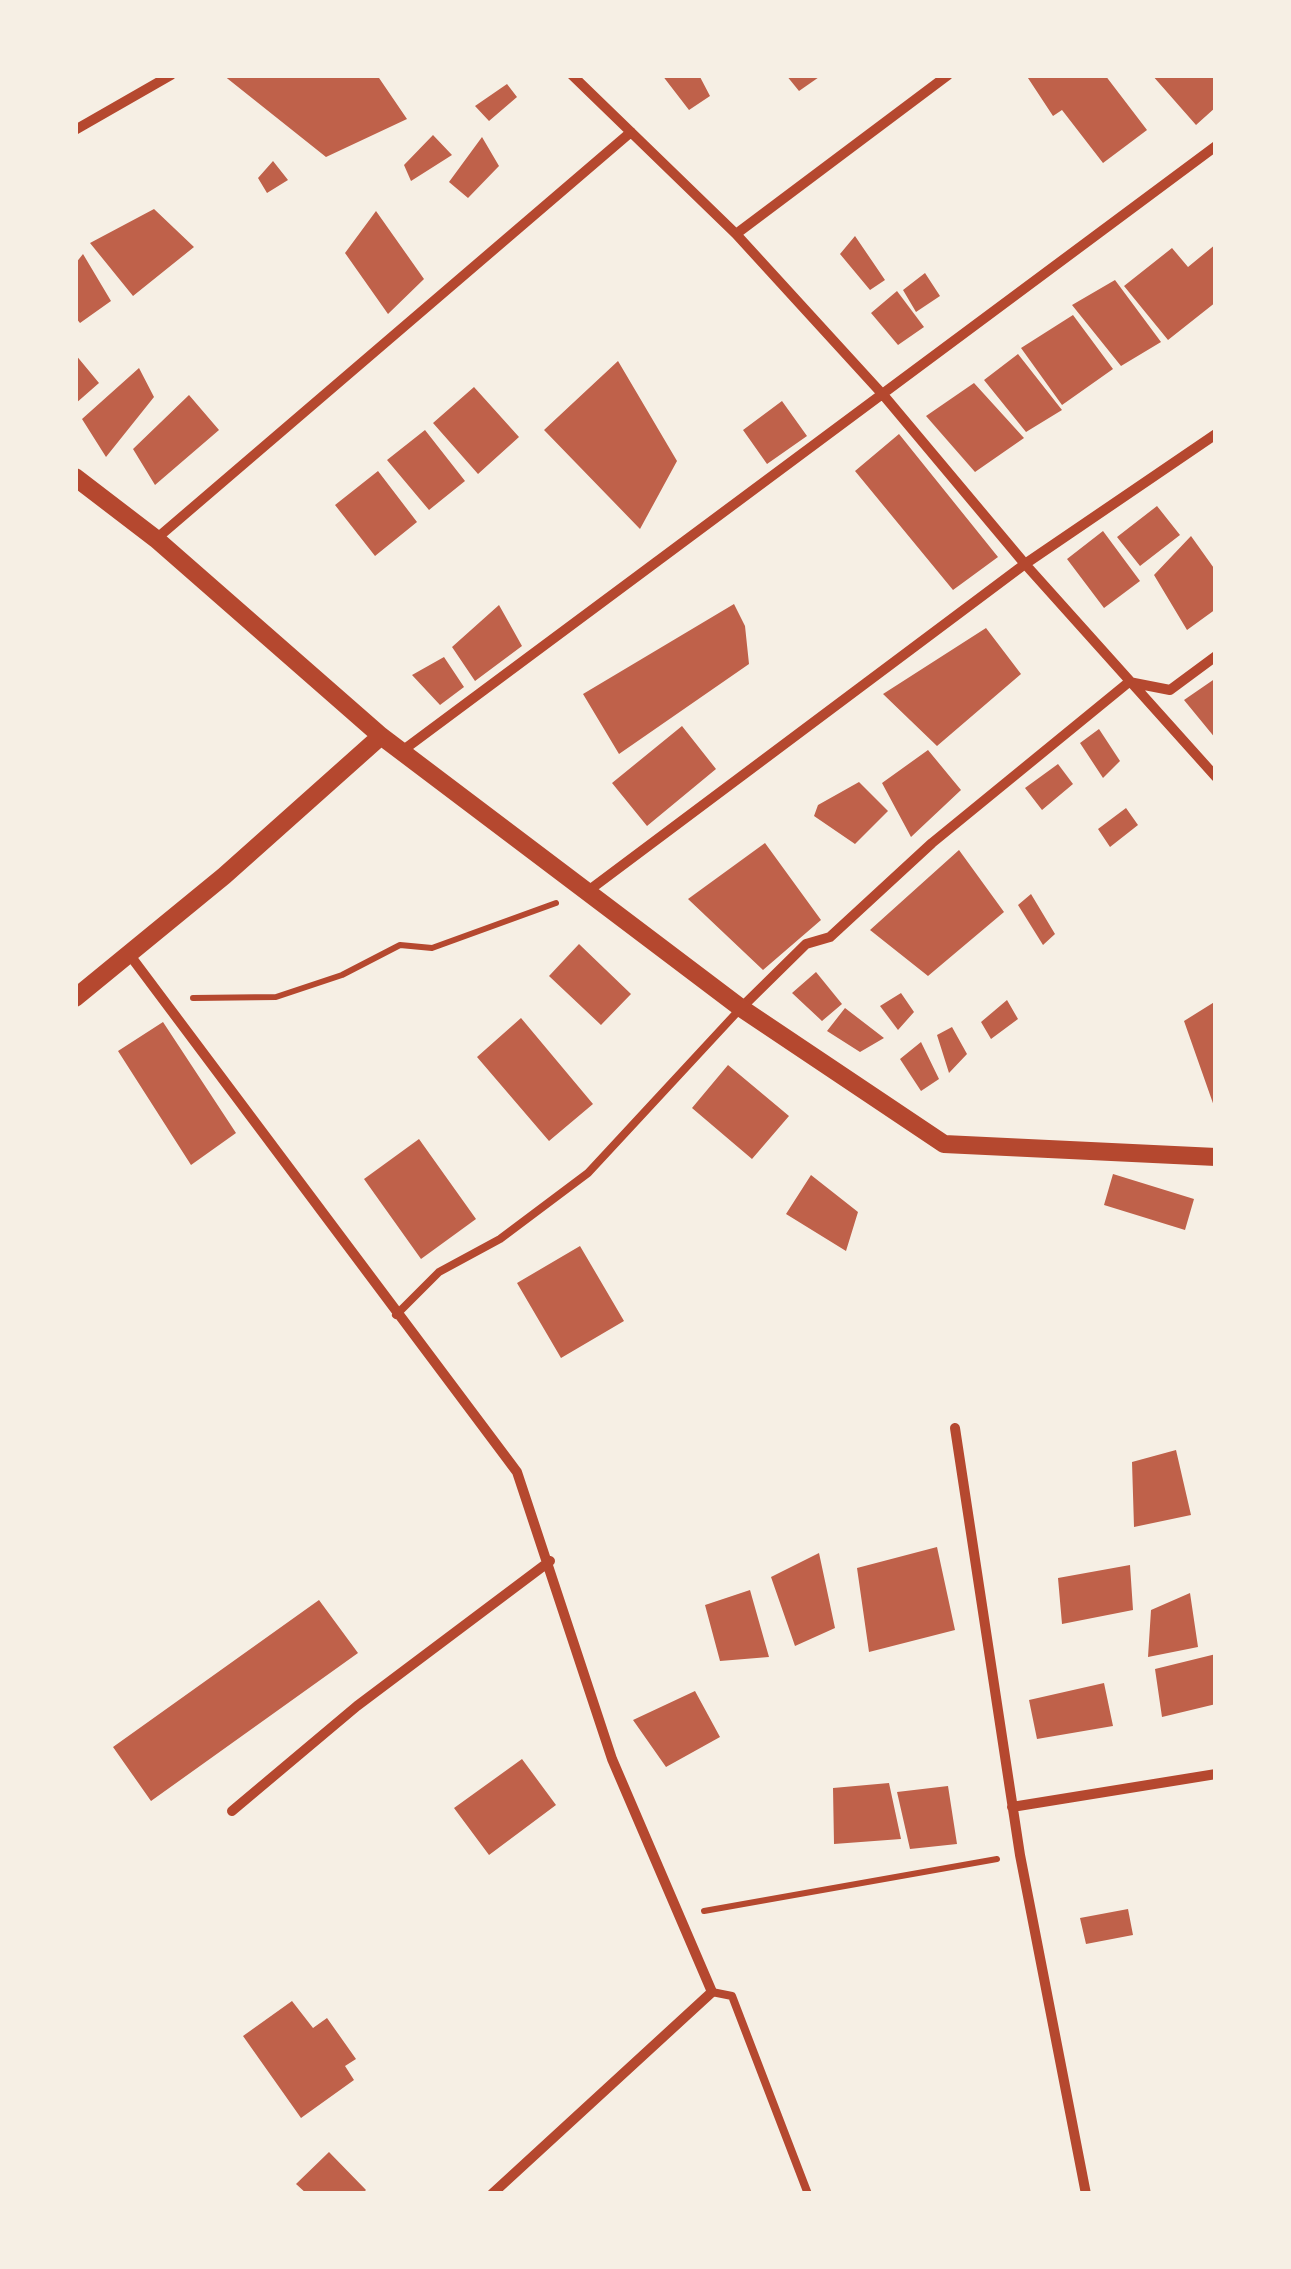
<!DOCTYPE html>
<html>
<head>
<meta charset="utf-8">
<style>
	body { margin:0 }
	#map { position:relative; width:1291px; height:2269px; overflow:hidden; background:#f6efe4; font-family:"Fira Sans",sans-serif }
	canvas { display:block }
	.frame { position:absolute; inset:0; border:78px solid #f6efe4; pointer-events:none }
</style>
</head>
<body>
<div id="map">
<canvas width="1291" height="2269"></canvas>
<div class="frame"></div>
</div>
<script>
const c = document.querySelector('canvas').getContext('2d');
c.lineJoin = 'round';
function fill(path, color) {
  c.fillStyle = color;
  c.fill(path, 'evenodd');
}
function toPath(rows) {
  const path = new Path2D();
  for (const r of rows) {
    path.moveTo(r[0], r[1]);
    for (let i = 2; i < r.length; i += 2) path.lineTo(r[i], r[i + 1]);
  }
  return path;
}
function trace(path, color, width, dash) {
  c.strokeStyle = color;
  c.lineWidth = width;
  c.lineCap = dash ? 'butt' : 'round';
  c.setLineDash(dash || []);
  c.stroke(path);
}
fill(toPath([
	[223,75,377,75,407,119,326,157],
	[662,75,699,75,710,96,689,110],
	[786,75,822,75,799,91],
	[1026,75,1105,75,1147,130,1103,163,1062,110,1053,116],
	[1152,75,1216,75,1216,107,1196,125],
	[507,84,517,97,489,121,475,106],
	[433,135,452,155,411,181,404,165],
	[482,137,499,166,468,198,449,182],
	[273,161,288,180,267,193,258,178],
	[154,209,194,247,133,296,90,243],
	[376,211,424,279,388,314,345,253],
	[855,236,885,280,870,290,840,254],
	[1216,244,1216,302,1168,340,1124,286,1172,248,1188,267],
	[83,254,111,301,80,323,75,317,75,264],
	[925,273,940,296,916,312,903,290],
	[1115,280,1161,342,1121,366,1072,305],
	[897,291,924,327,898,345,871,313],
	[1073,315,1113,369,1062,405,1021,348],
	[75,354,99,383,75,404],
	[1018,354,1062,410,1026,432,984,380],
	[618,361,677,461,640,529,544,430],
	[139,368,154,397,106,457,82,419],
	[974,383,1024,438,975,472,926,416],
	[474,387,519,437,478,474,433,423],
	[189,395,219,430,155,485,133,449],
	[782,401,807,436,767,464,743,430],
	[425,430,465,481,429,510,387,460],
	[899,434,998,557,953,590,855,471],
	[378,471,417,522,375,556,335,505],
	[1157,506,1180,535,1140,566,1117,537],
	[1103,531,1140,581,1104,608,1067,559],
	[1191,536,1216,571,1216,609,1187,630,1154,575],
	[734,604,745,626,749,664,619,754,583,694],
	[499,605,522,646,475,681,452,647],
	[986,628,1021,674,937,746,883,694],
	[444,657,464,687,440,705,412,675],
	[1216,678,1216,739,1184,700],
	[682,726,716,769,647,826,612,783],
	[1099,729,1120,761,1103,778,1080,743],
	[928,750,961,790,911,837,882,783],
	[1058,764,1073,784,1042,810,1025,788],
	[859,782,888,811,855,844,814,816,818,805],
	[1126,808,1138,825,1110,847,1098,829],
	[765,843,821,920,763,970,688,899],
	[959,850,1004,912,928,976,870,930],
	[1031,894,1055,934,1043,945,1018,905],
	[579,944,631,994,601,1025,549,976],
	[816,972,842,1004,822,1021,792,993],
	[901,993,914,1012,898,1030,880,1006],
	[1007,1000,1018,1019,991,1039,981,1022],
	[1216,1001,1216,1109,1215,1109,1184,1021],
	[845,1008,884,1038,860,1052,827,1031],
	[521,1018,593,1104,549,1141,477,1057],
	[163,1022,236,1133,191,1165,118,1051],
	[952,1027,967,1054,949,1073,937,1035],
	[921,1042,939,1079,921,1091,900,1059],
	[728,1065,789,1116,752,1159,692,1108],
	[419,1139,476,1219,421,1259,364,1179],
	[1113,1174,1194,1199,1185,1230,1104,1205],
	[811,1175,858,1212,846,1251,786,1214],
	[580,1246,624,1321,561,1358,517,1283],
	[1176,1450,1191,1515,1134,1527,1132,1462],
	[937,1547,955,1630,869,1652,857,1568],
	[819,1553,835,1628,795,1646,771,1577],
	[1130,1565,1133,1610,1062,1624,1058,1578],
	[750,1590,769,1657,720,1661,705,1605],
	[1190,1593,1198,1647,1148,1657,1151,1610],
	[319,1600,358,1653,151,1801,113,1747],
	[1216,1654,1216,1704,1162,1717,1155,1669],
	[1104,1683,1113,1726,1037,1739,1029,1700],
	[695,1691,720,1737,666,1767,633,1720],
	[522,1759,556,1805,489,1855,454,1808],
	[889,1783,901,1839,834,1844,833,1788],
	[948,1786,957,1844,910,1849,897,1792],
	[1128,1909,1133,1935,1086,1944,1080,1918],
	[292,2001,313,2028,327,2018,356,2059,345,2066,354,2080,301,2118,243,2036],
	[329,2152,366,2190,362,2194,307,2194,296,2184]
]), '#bf614a');
trace(toPath([
	[193,998,276,997,342,975,400,945,432,948,556,903],
	[704,1911,997,1859]
]), '#b5482f', 6);
trace(toPath([
	[396,1315,439,1272,500,1239,588,1173,741,1008],
	[712,1992,732,1996,808,2194]
]), '#b5482f', 8);
trace(toPath([
	[572,75,736,234],
	[948,75,736,234,885,397,1025,564,1216,434],
	[75,130,171,75],
	[156,539,631,132],
	[402,751,1216,146],
	[588,891,1025,564,1216,777],
	[129,954,517,1472,612,1759,712,1992,492,2194],
	[741,1008,806,944,830,937,932,843,1129,682,1170,690,1216,656],
	[955,1428,1020,1855,1086,2194],
	[1012,1807,1216,1774],
	[232,1811,357,1706,550,1561]
]), '#b5482f', 10);
trace(toPath([
	[75,477,156,539,381,736,741,1008,944,1144,1216,1157],
	[75,998,224,876,381,736]
]), '#b5482f', 18);
</script>
</body>
</html>
